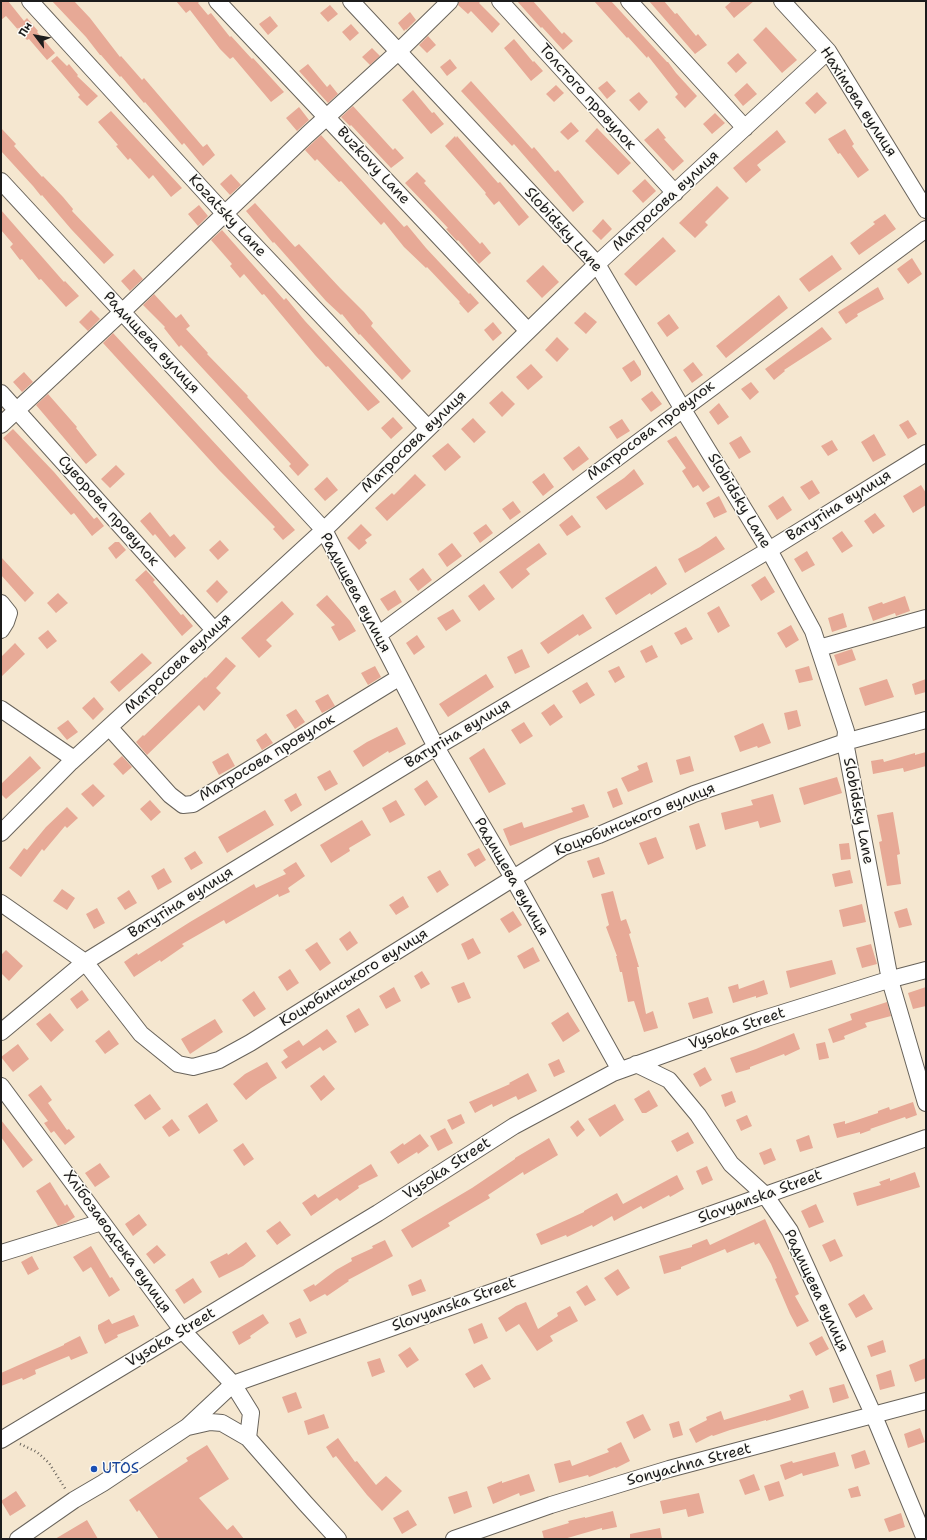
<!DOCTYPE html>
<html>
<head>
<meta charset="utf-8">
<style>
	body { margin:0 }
	#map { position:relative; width:927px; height:1540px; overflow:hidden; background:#f5e7d0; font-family:"Shantell Sans",sans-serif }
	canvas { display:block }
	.frame { position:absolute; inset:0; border:2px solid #1c1c1c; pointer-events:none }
	.north { position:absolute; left:16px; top:16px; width:40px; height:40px; -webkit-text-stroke:3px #fdfcf7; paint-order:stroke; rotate:302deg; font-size:11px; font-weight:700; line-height:16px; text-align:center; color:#1c1c1c }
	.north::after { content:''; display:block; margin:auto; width:14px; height:18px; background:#1c1c1c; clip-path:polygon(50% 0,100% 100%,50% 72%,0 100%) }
</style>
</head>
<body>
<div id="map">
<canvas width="927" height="1540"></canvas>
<div class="frame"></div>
<div class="north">Пн</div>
</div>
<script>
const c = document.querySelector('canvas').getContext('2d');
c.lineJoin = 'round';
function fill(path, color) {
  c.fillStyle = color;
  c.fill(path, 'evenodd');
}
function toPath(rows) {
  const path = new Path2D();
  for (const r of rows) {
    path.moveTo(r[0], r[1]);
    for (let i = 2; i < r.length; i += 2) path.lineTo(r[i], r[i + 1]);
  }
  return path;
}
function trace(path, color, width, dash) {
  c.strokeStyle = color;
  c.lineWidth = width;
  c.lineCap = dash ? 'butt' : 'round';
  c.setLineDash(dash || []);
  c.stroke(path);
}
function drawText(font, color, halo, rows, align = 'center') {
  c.font = font + ' "Shantell Sans",sans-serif';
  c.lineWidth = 3;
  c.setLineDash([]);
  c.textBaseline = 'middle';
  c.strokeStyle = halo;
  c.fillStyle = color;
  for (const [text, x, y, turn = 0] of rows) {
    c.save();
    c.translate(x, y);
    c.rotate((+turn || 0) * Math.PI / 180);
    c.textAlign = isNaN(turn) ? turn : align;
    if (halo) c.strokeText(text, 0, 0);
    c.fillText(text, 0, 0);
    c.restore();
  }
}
fill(toPath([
	[1,1,8,1,24,21,27,18,38,31,37,32,55,53,47,60,29,39,27,40,6,16,1,20],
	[52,1,74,1,90,18,120,57,121,56,142,80,144,78,203,147,207,144,215,155,203,166,184,143,182,145,145,102,144,103,121,76,120,77,101,55,100,55,86,37],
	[176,1,200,1,198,3,208,15,211,13,230,37,231,36,252,59,253,58,284,92,271,102,233,57,230,59,220,49,190,10,186,13],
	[459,1,481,1,479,3,500,24,492,33,471,11,468,14,458,5],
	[517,1,533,1,562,34,564,32,573,41,563,50,542,27,541,28],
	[594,1,611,1,667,62,668,62,676,73,697,96,685,108,675,97,678,94,648,56,647,58,628,37,627,38],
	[649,1,664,1,675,14,677,13,696,36,698,34,707,45,695,54],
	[732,1,754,1,734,18,725,7],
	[330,5,338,14,328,22,320,13],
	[410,12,416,20,406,30,406,29,404,31,398,23],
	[270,16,278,26,268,35,259,24],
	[351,24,359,33,350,41,342,32],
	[766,27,797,60,782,73,753,40],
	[428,36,436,45,427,53,419,45],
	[514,39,533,62,534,61,543,71,531,81,504,48],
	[372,48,380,56,370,65,362,57],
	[738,53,747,63,736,73,727,63],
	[57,56,67,66,69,64,78,75,77,76,98,96,87,106,78,97,80,95,51,61],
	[450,59,457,68,447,76,440,67],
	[308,64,327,87,330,84,338,94,328,103,299,71],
	[471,81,532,149,534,147,555,172,558,170,584,202,573,212,514,144,512,146,461,91],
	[607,81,616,91,607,99,598,88],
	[747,83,757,94,743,106,734,95],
	[556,85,564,93,554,102,546,94],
	[413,90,432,113,434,112,444,124,431,134,402,100],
	[639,92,648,102,639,111,629,100],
	[817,92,827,103,815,114,805,103],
	[353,106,393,150,395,148,404,158,391,168,351,125,350,126,341,117],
	[299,107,309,120,297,131,286,118],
	[111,111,182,188,171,197,153,175,149,179,130,158,128,160,116,146,118,145,98,122],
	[715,113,725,123,712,134,703,124],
	[571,122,579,131,568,140,560,132],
	[1,128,16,144,14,146,42,177,43,176,63,197,73,209,72,211,114,255,104,264,71,229,42,195,41,196,33,186,1,151],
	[597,128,631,163,618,175,585,141],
	[658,128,666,138,664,139,684,161,673,171,644,140],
	[845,129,854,144,852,146,869,170,858,178,840,153,838,154,828,139],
	[777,130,786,142,757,165,761,170,746,183,733,168],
	[321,135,404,227,407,225,426,248,469,294,470,293,479,303,468,313,459,303,460,302,427,267,426,268,404,247,384,222,381,225,341,181,339,182,317,159,315,161,305,150],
	[455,136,456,138,457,136,498,183,500,182,529,217,519,226,499,201,494,205,485,194,486,193,445,146],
	[417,172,426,181,424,183,457,219,480,244,482,242,491,253,479,264,458,240,457,241,446,229,448,228,405,183],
	[231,174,241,185,230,195,220,184],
	[645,179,656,191,643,203,632,191],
	[717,186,729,198,705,222,708,225,695,238,679,223],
	[255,203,295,247,299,244,340,288,364,312,373,323,371,326,411,371,402,380,360,334,359,335,342,314,341,315,326,301,274,242,273,243,246,211],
	[199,205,208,216,198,226,188,214],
	[1,210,64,282,65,281,79,296,66,307,41,279,39,280,22,259,20,260,10,247,13,244,1,230],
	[885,214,896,229,859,255,850,243,875,224,873,222],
	[603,219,612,229,601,240,592,231],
	[222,230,284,300,286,298,305,321,380,402,368,411,328,366,326,367,315,355,264,294,262,295,244,274,240,278,230,266,232,264,211,240],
	[663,237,676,251,636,286,624,274],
	[832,255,842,269,809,292,799,279],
	[912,258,922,274,908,284,897,269],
	[543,265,559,282,542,298,526,281],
	[134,269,143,279,130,291,121,281],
	[878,287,884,299,857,314,858,316,846,324,838,312],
	[154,294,176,318,181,314,190,326,186,329,208,353,207,354,248,396,247,397,309,465,298,476,289,466,291,464,181,345,179,347,164,328,165,327,143,305],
	[779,295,788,308,726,358,716,346],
	[91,310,100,319,88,331,79,322],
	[585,312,597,322,586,334,574,323],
	[669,314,679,328,667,337,657,323],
	[493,322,502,333,493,341,484,330],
	[822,327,832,339,784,370,785,371,774,380,765,369],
	[113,333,295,530,283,540,273,529,275,527,219,470,103,343],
	[557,337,569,349,557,362,545,350],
	[634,360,641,371,641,375,631,382,622,368],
	[693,362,703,375,692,383,683,370],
	[531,364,543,377,528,390,516,377],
	[24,372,33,382,22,392,13,382],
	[751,382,759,392,750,400,741,389],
	[502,391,515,404,502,417,489,403],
	[652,391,662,404,651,412,641,399],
	[48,394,77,427,76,428,97,455,86,464,36,405],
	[719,403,729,417,718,425,709,412],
	[393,417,403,428,391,439,381,428],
	[473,418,486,432,474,443,461,429],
	[622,419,630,431,617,439,609,427],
	[908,420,917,434,908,439,899,425],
	[13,429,54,472,94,519,97,517,104,526,92,536,74,513,71,515,3,438],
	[874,434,886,455,873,462,861,442],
	[676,436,710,487,703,492,698,485,693,488,682,471,686,468,667,441],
	[741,436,751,452,739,459,729,443],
	[832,440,838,450,828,456,821,446],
	[448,443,461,457,445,471,432,456],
	[579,446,589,459,573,471,563,458],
	[116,465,125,474,110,488,101,479],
	[634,469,644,484,606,510,596,497,624,478],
	[544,473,554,487,543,496,532,482],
	[415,474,426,485,387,521,375,508,392,493,394,495],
	[327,477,338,490,325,501,314,489],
	[812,480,820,493,809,500,800,487],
	[921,485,926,493,926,505,913,513,903,496],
	[719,496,727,512,714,518,706,503],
	[783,496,792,510,777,520,768,506],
	[513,501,521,512,510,520,502,509],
	[150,512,170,537,174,534,186,548,175,558,155,534,153,536,140,521],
	[875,513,885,526,873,534,864,521],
	[572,515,581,527,567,536,559,525],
	[361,524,372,535,365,540,367,543,359,550,347,538],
	[486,524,493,533,480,543,473,533],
	[842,531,853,546,842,553,832,538],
	[716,536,725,549,685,573,678,559,700,547],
	[220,540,229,550,218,560,209,550],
	[115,542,119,542,126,550,116,559,108,548],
	[452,543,462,556,447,567,438,554],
	[539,543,547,554,526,569,530,574,512,589,499,572],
	[807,551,815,565,802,572,794,559],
	[1,557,34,593,25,602,1,575],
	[656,566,667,584,651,595,650,593,616,615,605,598],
	[423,568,432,580,418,591,409,579],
	[146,570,155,580,153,582,181,615,183,614,193,626,182,636,144,590,135,580],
	[765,576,775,592,761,601,751,585],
	[217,580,228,592,217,603,206,591],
	[484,584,495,599,479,611,468,596],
	[395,590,402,602,388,611,380,599],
	[58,593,68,603,56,613,47,603],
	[327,595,350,621,356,631,339,641,331,627,335,625,316,605],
	[905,596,910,611,896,616,895,613,873,621,868,607,882,602,883,604],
	[282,601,294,614,266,640,272,646,259,658,241,638],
	[719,606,730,626,718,633,707,613],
	[453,609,461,621,446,631,437,618],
	[843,613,847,627,832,632,828,618],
	[583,614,592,628,579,636,578,634,548,654,540,643],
	[791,625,799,640,786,648,777,633],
	[686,627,693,639,681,645,674,633],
	[48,630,57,641,47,649,38,638],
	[417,635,425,647,414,655,406,643],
	[15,643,25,654,1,677,1,657],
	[652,645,658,657,646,663,640,651],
	[522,649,530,667,515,674,507,657],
	[852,649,856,660,838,666,834,655],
	[142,653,152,663,119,692,110,682],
	[226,657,236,666,216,688,221,693,204,711,199,705,147,755,136,742,143,735,144,736,205,677,206,678],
	[375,666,381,677,368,685,361,673],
	[619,666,625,677,615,683,608,671],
	[809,666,813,680,799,683,795,670],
	[486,674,494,687,448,717,439,704],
	[887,679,894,697,865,706,859,688],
	[926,679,926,692,915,695,912,684],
	[587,682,595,695,580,704,572,691],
	[328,694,335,706,322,713,315,701],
	[94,697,104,709,93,720,82,708],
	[554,704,563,717,550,726,541,713],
	[296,709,305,722,295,729,286,715],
	[797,710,801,726,788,730,784,713],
	[68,720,78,732,67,740,57,728],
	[524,722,533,736,520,744,511,730],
	[763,723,771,743,758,748,757,746,740,752,734,736],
	[397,727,406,744,389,753,388,751,363,767,353,751,367,742],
	[266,733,273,743,262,750,256,740],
	[484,748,506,784,489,793,469,758],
	[926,752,926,766,904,772,903,768,873,774,871,761,883,759,884,762,915,753,915,755],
	[228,753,235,766,219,775,212,762],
	[30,756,41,768,6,799,1,794,1,784],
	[122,756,132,767,123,775,113,764],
	[690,756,694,771,680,775,676,760],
	[647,762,653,782,628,792,621,778,639,770,637,766],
	[330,770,338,784,325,791,317,777],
	[837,777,842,793,804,805,799,788],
	[427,780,438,797,425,806,414,789],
	[93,784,105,796,93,807,81,794],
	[617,788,623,804,613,808,607,792],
	[296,793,302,805,291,812,284,800],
	[773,794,781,822,760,828,758,821,725,830,721,813,753,805,751,800],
	[150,800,161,812,151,821,140,809],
	[396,800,405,815,390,823,382,808],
	[584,804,589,817,510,846,503,829,522,822,524,828,573,812,571,808],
	[67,807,78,818,67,828,65,826,44,851,42,849,21,877,9,868,24,848,27,850,46,827],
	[265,810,274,825,227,853,218,837],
	[893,812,900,854,897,855,901,884,887,886,879,842,882,841,877,815],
	[362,820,371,835,349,848,350,851,331,863,320,845],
	[699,823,706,846,696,850,689,826],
	[656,837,664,858,648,865,639,843],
	[849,843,851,859,841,860,839,844],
	[479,848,486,860,475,867,467,854],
	[195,851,203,863,191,870,184,858],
	[599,857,605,874,593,878,587,861],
	[296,862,305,876,288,888,290,892,279,897,278,894,226,924,224,920,182,944,184,946,161,962,160,960,134,977,124,962,137,953,138,955,190,922,254,884,256,888,286,874,283,870],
	[164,868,172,882,158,890,151,876],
	[440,870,449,885,437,893,427,877],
	[850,870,853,883,835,887,832,874],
	[62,889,75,898,67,910,53,901],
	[129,890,137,903,125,910,117,898],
	[613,891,621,921,626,919,631,933,629,934,639,967,637,967,646,1014,653,1011,658,1028,644,1032,634,1001,628,1002,622,972,620,972,616,956,617,956,606,927,609,925,601,894],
	[403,896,409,907,396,915,389,905],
	[862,904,866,922,843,927,839,910],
	[97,908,105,923,94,929,86,914],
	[907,908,912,925,899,928,894,912],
	[513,911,522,925,509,933,500,919],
	[350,931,358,943,347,951,339,939],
	[473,938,481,953,468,960,461,944],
	[317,942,331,963,320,971,305,950],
	[871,944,877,964,862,968,856,948],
	[533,947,540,961,524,969,517,956],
	[6,950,23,966,9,981,1,973,1,955],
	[832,960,836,974,790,988,786,971],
	[290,969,299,983,287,991,278,977],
	[422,971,430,984,421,989,414,976],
	[764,980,768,994,756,998,756,996,733,1003,728,987,738,984,739,989],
	[464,982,471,998,458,1003,451,987],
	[394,987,401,1001,386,1009,379,996],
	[926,987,926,1006,913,1009,908,993],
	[82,990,89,1000,77,1009,70,999],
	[254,991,266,1009,254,1017,242,1000],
	[708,997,713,1013,693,1019,688,1003],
	[887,1002,891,1016,865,1023,867,1027,844,1036,845,1039,833,1043,828,1029,852,1020,850,1014],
	[359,1008,369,1025,355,1033,346,1016],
	[568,1012,580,1031,563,1042,551,1023],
	[50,1013,64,1030,51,1042,36,1024],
	[215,1019,223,1032,190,1054,181,1039],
	[327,1029,337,1042,323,1051,320,1047,286,1069,281,1062,288,1057,283,1050,299,1040,303,1046],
	[109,1030,119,1044,105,1054,95,1041],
	[794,1033,800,1049,785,1056,784,1054,750,1067,750,1069,736,1073,730,1058,756,1049],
	[825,1042,829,1058,819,1060,816,1044],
	[18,1044,29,1059,13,1072,1,1057],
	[559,1059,565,1072,554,1077,548,1064],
	[267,1062,277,1078,261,1088,246,1100,233,1084,245,1074],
	[705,1067,712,1080,700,1087,693,1074],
	[528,1073,537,1091,518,1100,516,1096,493,1107,492,1104,475,1113,469,1102,510,1084,509,1083],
	[324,1075,335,1089,321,1101,310,1086],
	[41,1085,52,1100,48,1103,67,1130,69,1129,75,1137,65,1145,54,1131,51,1133,44,1123,48,1121,28,1095],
	[649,1090,658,1106,646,1113,642,1113,634,1099],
	[732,1091,736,1102,725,1107,721,1095],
	[150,1094,161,1109,145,1120,134,1105],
	[913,1102,917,1115,906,1119,905,1117,870,1129,871,1130,860,1134,860,1132,837,1138,833,1124,845,1121,845,1124,878,1113,878,1111,889,1107,890,1110],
	[207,1103,218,1121,199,1134,188,1116],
	[615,1104,624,1120,600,1137,588,1119],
	[461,1114,465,1123,452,1130,447,1120],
	[747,1115,752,1126,741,1131,736,1120],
	[172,1119,180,1130,169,1137,162,1127],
	[1,1120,33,1160,23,1168,1,1137],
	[578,1120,585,1130,577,1137,570,1127],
	[445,1128,453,1143,438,1151,430,1136],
	[688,1132,694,1143,677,1152,671,1141],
	[420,1134,429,1146,418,1154,417,1152,398,1164,390,1152,403,1143,404,1145],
	[809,1135,813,1148,800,1152,796,1140],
	[549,1138,558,1155,524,1175,523,1172,488,1195,490,1198,448,1223,450,1226,412,1248,401,1230,472,1188,515,1159,515,1158],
	[243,1143,254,1159,244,1166,233,1150],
	[771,1148,776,1160,764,1165,759,1153],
	[100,1163,110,1177,95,1187,85,1173],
	[371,1164,378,1176,358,1186,359,1188,340,1201,337,1198,311,1216,302,1203,315,1194,318,1198],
	[707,1166,713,1180,702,1185,696,1171],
	[915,1172,920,1187,857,1206,853,1193,881,1185,879,1182,890,1178,890,1181],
	[677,1175,684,1189,670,1197,669,1195,643,1209,641,1206,614,1221,612,1216,593,1227,592,1225,567,1237,566,1235,541,1245,536,1234,584,1212,584,1211,593,1206,617,1193,623,1204],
	[50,1182,65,1206,67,1204,75,1217,66,1223,58,1226,36,1191],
	[816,1204,824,1222,809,1228,801,1211],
	[139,1214,147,1225,133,1236,125,1224],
	[765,1219,799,1294,795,1296,809,1321,797,1327,790,1314,775,1279,777,1278,771,1264,759,1243,755,1245,754,1242,727,1253,725,1249,681,1267,681,1269,664,1274,659,1256,692,1247,692,1245,707,1239,710,1245],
	[280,1221,291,1235,277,1245,266,1231],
	[835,1239,843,1256,830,1262,822,1245],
	[385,1240,393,1256,348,1280,349,1281,327,1296,325,1294,310,1302,303,1290,314,1284,315,1286,336,1270,352,1261,351,1258,373,1248,372,1246],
	[246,1242,256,1256,243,1266,219,1278,210,1262,227,1253,228,1255],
	[157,1245,166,1255,154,1264,146,1254],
	[91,1246,110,1278,112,1277,120,1290,109,1297,91,1267,83,1272,73,1257],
	[32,1256,39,1269,28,1275,21,1262],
	[618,1269,630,1288,617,1296,604,1278],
	[193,1278,202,1292,184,1304,175,1290],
	[421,1279,426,1291,412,1296,408,1285],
	[587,1285,596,1300,585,1306,576,1292],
	[864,1294,873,1309,856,1318,848,1304],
	[526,1302,538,1329,558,1316,557,1313,570,1306,578,1321,550,1336,553,1341,537,1351,519,1324,506,1332,498,1318,516,1306],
	[263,1314,269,1323,250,1336,251,1338,239,1345,232,1332],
	[134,1315,139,1326,117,1335,118,1337,105,1344,98,1329,98,1325,109,1319,112,1324],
	[300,1318,307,1333,296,1338,289,1323],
	[482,1323,488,1338,474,1344,468,1329],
	[80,1336,88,1353,71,1360,69,1356,35,1370,36,1374,23,1380,22,1378,1,1386,1,1373,64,1345,64,1344],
	[822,1336,829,1349,816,1356,809,1343],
	[883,1340,886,1352,871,1357,867,1346],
	[410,1347,419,1360,407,1368,398,1355],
	[380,1358,385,1372,372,1377,367,1362],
	[926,1358,926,1378,915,1382,909,1365],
	[482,1364,491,1379,474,1388,465,1374],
	[891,1370,895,1386,880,1390,876,1375],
	[844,1384,849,1398,833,1403,829,1388],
	[803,1390,809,1408,766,1421,766,1420,730,1430,713,1436,712,1435,696,1443,689,1429,707,1420,706,1417,721,1411,724,1420,791,1400,789,1395],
	[296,1392,302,1408,288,1413,282,1397],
	[324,1414,329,1428,308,1435,304,1421],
	[643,1414,651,1430,634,1439,626,1422],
	[679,1421,683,1435,673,1438,669,1424],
	[920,1428,925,1442,908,1448,904,1434],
	[338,1438,355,1462,357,1461,376,1485,386,1476,402,1491,382,1511,367,1495,336,1456,333,1458,326,1447],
	[621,1442,630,1461,616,1468,615,1467,589,1477,588,1475,559,1483,554,1464,570,1460,572,1466,609,1452,607,1449],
	[207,1445,229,1479,199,1498,227,1530,233,1525,244,1539,159,1539,139,1510,137,1512,129,1500,188,1461,186,1458],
	[865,1450,870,1464,855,1469,851,1455],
	[835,1452,839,1466,803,1476,802,1473,785,1480,780,1465,792,1461,793,1463],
	[529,1474,535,1491,520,1496,519,1493,493,1504,487,1487,502,1481,502,1483],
	[754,1474,760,1490,745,1495,739,1480],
	[779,1481,784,1496,769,1501,764,1486],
	[858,1486,861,1496,851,1498,848,1489],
	[16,1491,26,1506,10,1516,1,1501],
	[467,1491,472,1507,454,1514,448,1497],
	[699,1493,704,1513,688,1517,686,1509,663,1514,660,1501],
	[408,1510,417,1525,402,1534,393,1518],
	[613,1511,617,1527,602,1530,602,1528,564,1539,544,1539,542,1531,569,1523,568,1521,585,1517,585,1518],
	[901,1513,905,1527,889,1532,884,1519],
	[87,1520,98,1539,55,1539],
	[660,1528,662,1539,630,1539,630,1534]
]), '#e7a996');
const minor = toPath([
	[30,1,224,213,428,428],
	[217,1,528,331],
	[351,1,597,264,682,408,769,550,813,631,846,731,845,742,890,980,926,1103],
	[500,1,675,193],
	[629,1,745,128],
	[782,1,828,51,926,210],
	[1,181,324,530,436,747,513,878,620,1070],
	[1,393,214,630],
	[1,425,122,312,307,135,398,52,450,1],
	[1,603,9,613,6,622,1,630],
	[378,635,926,229],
	[819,648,926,618],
	[1,709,74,759],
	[109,727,170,795,183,805,193,804,400,677],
	[1,833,71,762,324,530,597,264,828,51],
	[1,903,85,962,141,1034,178,1064,193,1067,219,1060,250,1043,563,847,599,835,694,794,845,742,926,720],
	[1,1032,85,962,195,894,431,750,769,550,926,453],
	[636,1064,669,1080,698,1115,731,1164,765,1195,790,1231,874,1416,925,1539],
	[1,1086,182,1330,233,1384,251,1413,248,1438],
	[1,1253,102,1222],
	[188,1427,210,1422,222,1423,248,1438,305,1503,338,1539],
	[1,1440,378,1213,514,1126,613,1073,760,1020,888,980,926,970],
	[18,1539,74,1500,103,1483,187,1427,233,1384,926,1138],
	[454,1539,551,1505,669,1469,926,1401]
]);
trace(minor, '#68635b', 18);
trace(toPath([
	[20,1444,37,1452,49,1463,66,1490]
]), '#68635b', 2.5, [1, 3]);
trace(minor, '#fff', 16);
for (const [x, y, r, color] of [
	[94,1469,4,"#1a4fb4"]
]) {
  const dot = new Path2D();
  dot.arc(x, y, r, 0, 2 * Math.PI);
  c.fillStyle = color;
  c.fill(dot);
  trace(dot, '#fdfcf7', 1.5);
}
drawText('15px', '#1c1c1c', '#fdfcf7', [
	["Толстого провулок",587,97,48],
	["Нахімова вулиця",858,102,57],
	["Buzkovy Lane",373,166,47],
	["Матросова вулиця",666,201,-43],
	["Kozatsky Lane",227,216,47],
	["Slobidsky Lane",563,230,48],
	["Радищева вулиця",151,343,47],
	["Матросова провулок",651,431,-37],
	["Матросова вулиця",414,442,-44],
	["Slobidsky Lane",739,501,59],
	["Ватутіна вулиця",839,506,-32],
	["Суворова провулок",108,511,48],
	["Радищева вулиця",355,593,62],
	["Матросова вулиця",178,664,-43],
	["Ватутіна вулиця",458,734,-31],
	["Матросова провулок",267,758,-31],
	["Slobidsky Lane",858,811,79],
	["Коцюбинського вулиця",635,820,-22],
	["Радищева вулиця",511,877,60],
	["Ватутіна вулиця",181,903,-32],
	["Коцюбинського вулиця",354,978,-32],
	["Vysoka Street",737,1029,-19],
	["Vysoka Street",447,1169,-33],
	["Slovyanska Street",760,1197,-20],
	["Хлібозаводська вулиця",117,1242,54],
	["Радищева вулиця",816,1291,65],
	["Slovyanska Street",454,1305,-20],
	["Vysoka Street",171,1338,-31],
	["Sonyachna Street",689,1465,-15]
]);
drawText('15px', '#164399', '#fdfcf7', [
	["UTOS",102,1469]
], 'left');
</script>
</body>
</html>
